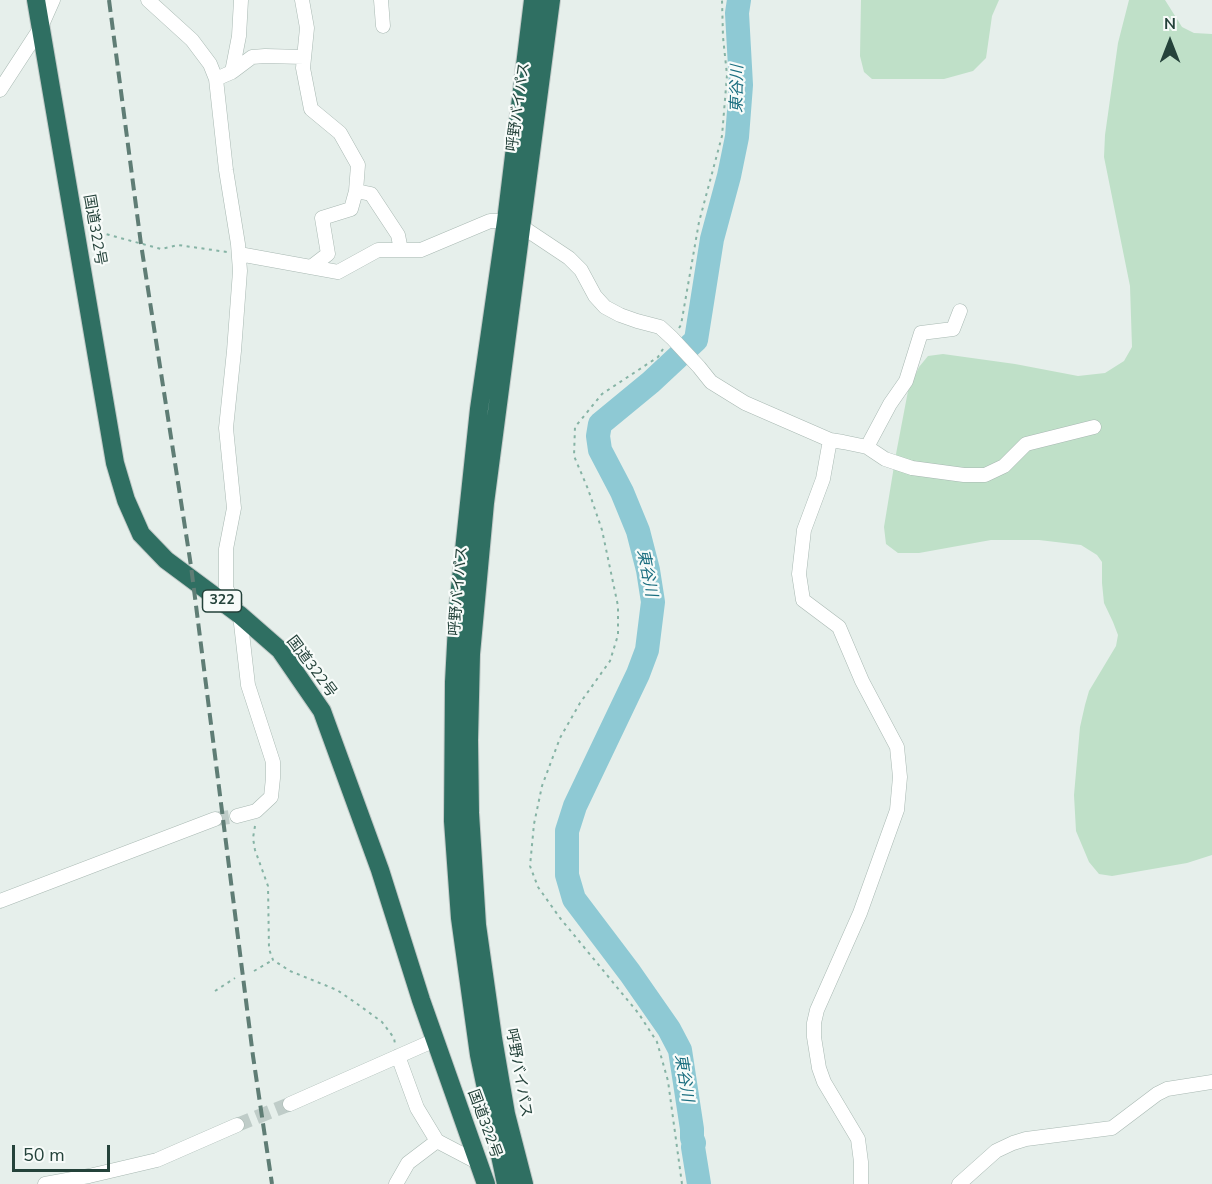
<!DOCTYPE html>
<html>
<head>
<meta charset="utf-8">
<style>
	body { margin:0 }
	#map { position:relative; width:1212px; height:1184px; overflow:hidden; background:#e6efeb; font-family:"Nunito Sans",sans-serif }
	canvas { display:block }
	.north { position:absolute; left:1140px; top:12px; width:60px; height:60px; -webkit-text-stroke:4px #f7fbf9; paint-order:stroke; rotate:0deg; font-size:16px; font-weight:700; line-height:24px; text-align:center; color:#24423a }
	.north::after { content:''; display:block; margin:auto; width:21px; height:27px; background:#24423a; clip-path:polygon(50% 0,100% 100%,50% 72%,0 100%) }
	.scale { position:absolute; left:12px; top:1145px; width:98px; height:27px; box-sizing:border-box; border:3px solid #24423a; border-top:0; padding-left:8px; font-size:18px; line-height:21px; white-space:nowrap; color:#24423a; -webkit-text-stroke:4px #f7fbf9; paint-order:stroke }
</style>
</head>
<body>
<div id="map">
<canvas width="1212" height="1184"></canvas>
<div class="north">N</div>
<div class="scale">50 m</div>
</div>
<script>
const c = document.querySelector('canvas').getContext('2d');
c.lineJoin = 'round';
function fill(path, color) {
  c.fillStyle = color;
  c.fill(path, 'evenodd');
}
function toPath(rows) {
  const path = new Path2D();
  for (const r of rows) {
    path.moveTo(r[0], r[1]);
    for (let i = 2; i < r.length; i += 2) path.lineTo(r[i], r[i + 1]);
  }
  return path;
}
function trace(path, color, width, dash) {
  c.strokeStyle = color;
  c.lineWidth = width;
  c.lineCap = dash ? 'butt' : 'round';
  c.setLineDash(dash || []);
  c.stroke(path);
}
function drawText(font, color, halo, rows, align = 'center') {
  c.font = font + ' "Nunito Sans","Noto Sans JP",sans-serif';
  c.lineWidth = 4.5;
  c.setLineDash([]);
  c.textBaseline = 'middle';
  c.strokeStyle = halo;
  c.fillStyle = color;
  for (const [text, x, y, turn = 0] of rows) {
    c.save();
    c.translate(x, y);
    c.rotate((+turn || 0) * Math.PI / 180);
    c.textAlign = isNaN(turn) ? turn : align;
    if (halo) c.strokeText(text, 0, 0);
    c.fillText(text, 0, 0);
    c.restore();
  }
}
fill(toPath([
	[861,0,999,0,992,16,986,58,973,71,944,79,872,79,864,72,860,56],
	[1129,0,1165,0,1182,27,1194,33,1212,34,1212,855,1187,863,1112,876,1099,874,1089,862,1076,831,1074,795,1080,727,1085,705,1089,691,1116,646,1118,635,1113,622,1104,603,1102,583,1102,562,1097,555,1081,545,1039,540,991,540,919,553,898,553,886,544,884,527,896,454,908,391,919,367,928,356,943,354,1015,364,1078,376,1105,373,1124,361,1132,347,1130,286,1104,157,1105,135,1118,43]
]), '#bfe0c8');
trace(toPath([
	[699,1184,693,1147,694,1143,692,1138,692,1129,680,1050,669,1029,630,973,574,899,567,875,567,831,575,806,638,674,647,650,653,602,648,570,638,531,622,492,600,450,598,436,600,424,651,382,696,340,712,239,729,176,737,137,741,85,737,13,739,0]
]), '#8ec9d4', 24);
trace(toPath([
	[215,819,237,816],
	[237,1125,290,1104]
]), '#bfccc8', 14, [14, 7]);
const street = toPath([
	[148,0,192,40,210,64,216,79,226,170,238,244,240,271,234,351,226,428,234,508,226,549,226,588,240,615,248,685,273,762,273,778,271,797,256,811,237,816],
	[302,0,307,28,303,68,311,109,340,133,358,165,356,191,371,194,398,235,401,250],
	[381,0,383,26],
	[232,72,252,57,265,56,304,57],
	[216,79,232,72,239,36,241,0],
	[0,90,41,27,53,0],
	[239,254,338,272,378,250,421,250,490,221,506,221,521,226,569,258,581,270,595,296,605,307,620,315,637,321,660,327,672,338,699,367,711,382,745,403,830,440,823,479,804,530,799,574,803,600,839,627,862,681,897,747,900,777,897,810,860,913,817,1010,814,1023,814,1037,819,1068,824,1082,858,1139,861,1162,861,1184],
	[311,267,328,254,322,218,351,209,356,191],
	[830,440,843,442,867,447,885,459,912,468,964,475,985,475,1004,466,1026,444,1094,427],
	[867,447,890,404,906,381,921,333,953,329,960,311],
	[0,901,215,819],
	[398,1056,417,1108,437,1141],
	[290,1104,435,1040],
	[45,1184,89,1176,157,1160,237,1125],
	[396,1184,408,1163,437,1141,479,1163],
	[959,1184,996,1151,1013,1143,1026,1139,1112,1128,1157,1094,1167,1089,1212,1082]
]);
const highway = toPath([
	[36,0,115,463,126,500,141,534,166,560,240,615,280,650,322,711,380,870,421,1000,486,1184],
	[506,1184,479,1055,460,918,453,821,454,682,458,607,479,409,506,221,533,0],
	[524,1184,506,1114,493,1038,477,925,470,813,469,740,471,654,485,503,551,0]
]);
trace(street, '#a8b8b2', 15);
trace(highway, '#c2cac8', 20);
trace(toPath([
	[92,235,102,233,161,249,178,245,227,252],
	[679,328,681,325,699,222,722,136,727,75,723,37,722,0],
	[663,349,658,357,602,394,575,427,574,456,588,489,602,530,618,606,618,635,610,661,580,703,560,738,542,786,534,824,530,866,538,887,560,918,639,1014,657,1042,668,1081,682,1184],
	[255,826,253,838,255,850,268,886,269,949,273,960,290,971,337,990,356,1003,382,1022,394,1038,395,1044],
	[254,971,273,960],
	[215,991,235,978]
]), '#86b3a5', 2, [3, 4.5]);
trace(street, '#fff', 14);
trace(highway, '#2f6f62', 18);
trace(toPath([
	[109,0,141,244,191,566,253,1056,272,1184]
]), '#5f7d75', 4, [12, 6]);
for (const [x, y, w] of [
	[222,601,39]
]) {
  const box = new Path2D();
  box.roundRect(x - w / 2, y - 11, w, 22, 4.5);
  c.fillStyle = '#f7fbf9';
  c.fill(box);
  trace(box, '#24423a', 1.5);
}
drawText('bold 14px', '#24423a', null, [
	["322",222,601]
]);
drawText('15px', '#24423a', '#f7fbf9', [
	["呼野バイパス",519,107,-82],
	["国道322号",94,230,80],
	["呼野バイパス",459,591,-85],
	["国道322号",311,667,53],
	["呼野バイパス",518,1073,80],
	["国道322号",484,1124,70]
]);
drawText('italic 16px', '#1c6f80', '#f7fbf9', [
	["東谷川",738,89,-89],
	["東谷川",646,573,79],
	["東谷川",683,1078,81]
]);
</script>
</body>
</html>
